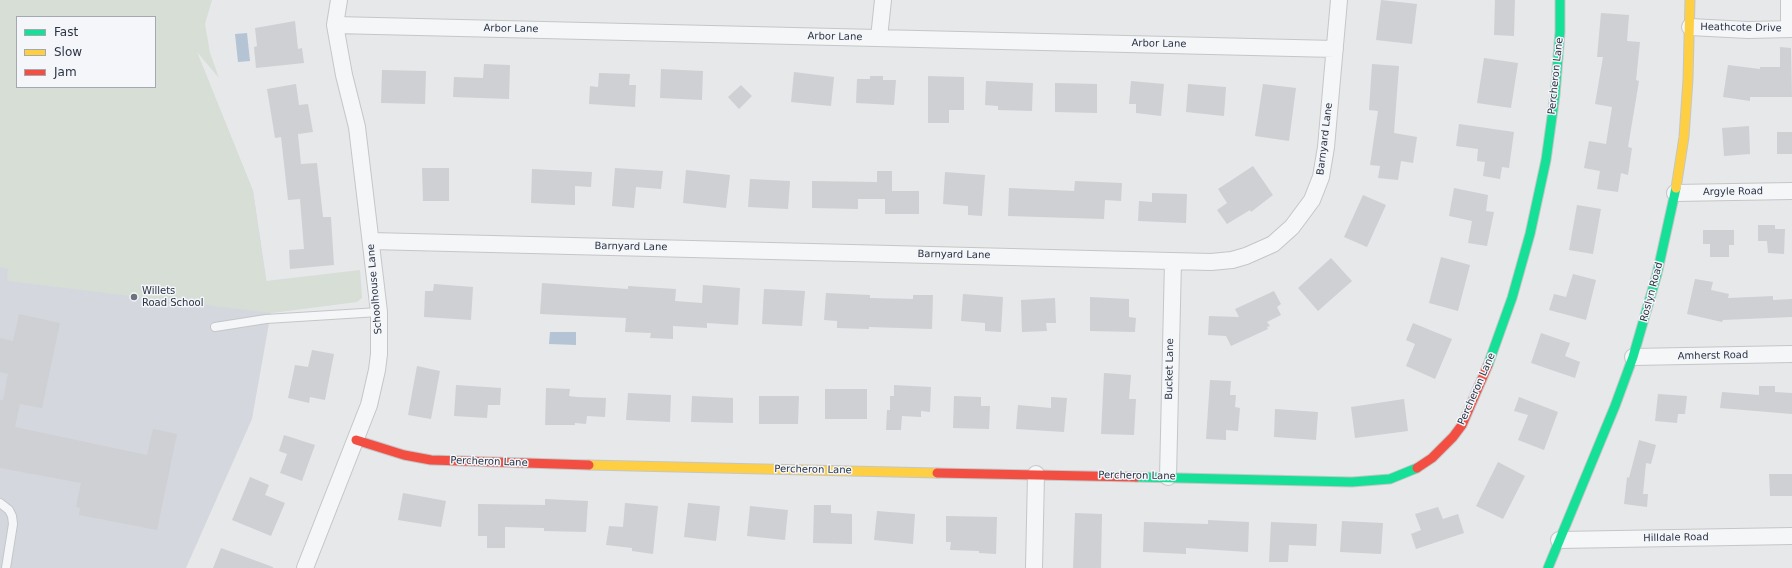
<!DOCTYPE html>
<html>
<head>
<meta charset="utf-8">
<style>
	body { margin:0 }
	#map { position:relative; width:1792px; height:568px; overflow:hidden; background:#e6e8ea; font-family:"DejaVu Sans",sans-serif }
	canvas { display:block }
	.legend { position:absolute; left:16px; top:16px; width:140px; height:72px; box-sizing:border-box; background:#f4f6f9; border:1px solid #a4a8b1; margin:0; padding:5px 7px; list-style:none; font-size:12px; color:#2b3445 }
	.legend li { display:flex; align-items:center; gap:8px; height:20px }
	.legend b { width:20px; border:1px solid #a4a8b1 }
</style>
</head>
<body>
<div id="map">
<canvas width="1792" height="568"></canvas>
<ul class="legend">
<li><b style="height:5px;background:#16e098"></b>Fast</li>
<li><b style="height:5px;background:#ffcf43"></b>Slow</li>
<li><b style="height:5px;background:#f24e42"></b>Jam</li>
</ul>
</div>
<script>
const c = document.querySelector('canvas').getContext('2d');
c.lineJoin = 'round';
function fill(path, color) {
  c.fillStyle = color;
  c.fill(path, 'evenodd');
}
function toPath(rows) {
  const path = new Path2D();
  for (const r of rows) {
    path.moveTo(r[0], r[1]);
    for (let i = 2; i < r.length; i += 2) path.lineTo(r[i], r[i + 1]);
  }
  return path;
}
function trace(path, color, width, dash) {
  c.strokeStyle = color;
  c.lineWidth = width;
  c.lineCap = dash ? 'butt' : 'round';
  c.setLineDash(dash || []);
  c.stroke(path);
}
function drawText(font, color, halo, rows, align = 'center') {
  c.font = font + ' "DejaVu Sans",sans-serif';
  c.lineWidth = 3;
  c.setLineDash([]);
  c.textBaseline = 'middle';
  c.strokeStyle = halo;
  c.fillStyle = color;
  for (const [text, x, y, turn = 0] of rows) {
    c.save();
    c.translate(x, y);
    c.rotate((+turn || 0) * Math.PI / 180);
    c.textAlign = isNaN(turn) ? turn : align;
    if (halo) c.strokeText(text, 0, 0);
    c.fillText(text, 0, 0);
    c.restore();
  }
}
fill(toPath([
	[181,13,253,191,271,312,252,419,186,568,0,568,0,33,17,87,155,87,155,17]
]), '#d4d7dd');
fill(toPath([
	[0,0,212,0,205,24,210,53,219,78,197,52,253,191,266,281,360,270,362,298,357,302,272,313,7,281,8,269,0,267],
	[17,17,155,17,155,87,17,87]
]), '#d6ded6');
fill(toPath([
	[247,33,250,61,238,62,235,34],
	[550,332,576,332,576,345,549,344]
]), '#b4c4d5');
fill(toPath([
	[1381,0,1417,4,1412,44,1376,40],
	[1495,0,1515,0,1514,36,1494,35],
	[1601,13,1629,15,1627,41,1640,42,1636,80,1639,81,1628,147,1632,148,1628,175,1621,173,1618,192,1597,189,1600,171,1584,168,1589,141,1606,144,1612,107,1595,104,1603,57,1597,57],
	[295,21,298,49,302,48,304,63,256,68,254,47,257,46,255,28],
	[1780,47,1791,48,1792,97,1750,97,1750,101,1723,97,1728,65,1760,69,1760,67,1780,67],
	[1484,58,1518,63,1511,108,1477,103],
	[484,64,510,65,509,99,453,97,454,77,483,78],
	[1372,64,1399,66,1394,133,1417,137,1413,163,1401,161,1398,180,1378,178,1380,166,1370,165,1378,111,1369,110],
	[661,69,703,71,702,100,660,98],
	[382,70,426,71,425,104,381,103],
	[794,72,834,77,831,106,791,102],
	[599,73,630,74,629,85,636,85,635,107,589,104,590,86,598,87],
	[870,76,883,76,883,80,896,80,894,105,856,103,857,79,870,79],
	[928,76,964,77,964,110,949,110,949,123,928,123],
	[986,81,1033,83,1032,111,998,110,998,106,985,105],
	[1131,81,1164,84,1161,116,1136,113,1136,104,1129,104],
	[1055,83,1097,84,1097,113,1055,112],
	[296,84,299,105,308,104,313,132,298,134,301,164,317,163,323,217,331,217,334,265,290,269,289,250,304,249,300,199,288,200,281,137,275,138,267,89],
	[1188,84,1226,87,1224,116,1186,112],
	[1263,84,1296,88,1289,141,1255,136],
	[741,85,752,96,739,109,728,97],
	[1459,124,1514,132,1509,168,1502,167,1500,179,1483,176,1485,162,1477,161,1478,149,1456,146],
	[1749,126,1750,154,1724,156,1722,128],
	[1777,132,1792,132,1792,154,1777,154],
	[1253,166,1273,195,1251,212,1250,210,1227,224,1217,210,1227,203,1218,189],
	[422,168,449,168,449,201,423,201],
	[615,168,663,171,661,189,636,187,634,208,612,206],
	[532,169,592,172,591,187,575,186,575,205,531,203],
	[686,170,730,175,726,208,683,203],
	[877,171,892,171,892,191,919,191,919,214,885,214,885,199,858,199,858,209,812,208,812,181,877,182],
	[945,172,985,175,982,216,968,215,968,206,943,204],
	[750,179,790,181,788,209,748,207],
	[1075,181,1122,183,1121,201,1105,200,1104,219,1008,216,1009,188,1074,191],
	[1454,188,1488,195,1486,211,1494,212,1487,246,1468,243,1472,221,1449,216],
	[1152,193,1187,194,1186,223,1138,221,1139,201,1152,202],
	[1363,195,1386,205,1367,247,1344,237],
	[1577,205,1601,209,1593,254,1569,250],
	[1758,225,1775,225,1775,229,1785,229,1784,254,1768,253,1767,241,1758,241],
	[1703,230,1734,230,1734,245,1729,245,1729,257,1710,257,1710,244,1703,244],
	[1441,257,1470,265,1458,311,1429,303],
	[1331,258,1352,281,1318,311,1298,288],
	[1573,274,1596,280,1586,320,1549,310,1554,294,1566,297],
	[1695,279,1713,282,1711,290,1729,294,1728,298,1773,296,1773,300,1792,299,1792,317,1723,320,1722,322,1687,314],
	[542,283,628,289,628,286,676,289,675,301,702,303,703,285,740,288,738,325,707,323,707,328,673,326,673,339,650,338,651,333,625,332,626,318,540,314],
	[434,284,473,287,471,320,424,317,425,291,433,291],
	[764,289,805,291,802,326,762,324],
	[1274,291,1281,304,1277,307,1281,315,1267,322,1270,326,1267,327,1268,329,1231,346,1226,336,1208,335,1209,316,1239,317,1235,309],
	[826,293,870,295,870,298,913,299,913,295,933,295,932,329,869,327,869,329,837,328,837,321,824,320],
	[963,294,1003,297,1001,332,985,331,985,323,961,321],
	[1090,297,1129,299,1129,317,1136,318,1135,332,1090,331],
	[1055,298,1056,323,1046,323,1047,331,1022,332,1021,300],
	[19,314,60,323,42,408,20,404,15,427,147,455,153,429,177,434,157,530,79,515,80,508,76,507,81,483,0,468,0,400,3,400,8,374,0,372,0,338,13,341],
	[1413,323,1452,339,1435,379,1406,366,1415,344,1406,340],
	[1541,333,1570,343,1565,356,1580,362,1575,378,1531,363],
	[312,350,334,354,325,400,310,397,309,403,288,398,295,365,308,367],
	[417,366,440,371,431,419,408,415],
	[1104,373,1131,375,1129,399,1136,399,1134,435,1101,434],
	[1210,380,1231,381,1230,395,1236,395,1235,407,1240,408,1238,431,1226,430,1226,440,1206,439],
	[456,385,501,388,500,405,488,405,487,418,454,416],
	[894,385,931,387,930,412,921,411,921,417,902,416,901,430,886,430,887,410,890,410,890,396,894,396],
	[1759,386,1775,386,1775,392,1792,393,1792,414,1720,408,1722,392,1759,395],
	[546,388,570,389,569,396,577,397,606,398,605,417,587,416,586,424,575,423,575,425,545,425],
	[825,389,867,389,867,419,825,419],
	[628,393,671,395,670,422,626,420],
	[1658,394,1687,396,1685,414,1678,414,1677,423,1655,421],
	[692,396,733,398,733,423,691,422],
	[759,396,799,396,798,424,759,424],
	[954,396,981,397,981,406,990,406,989,429,953,428],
	[1051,397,1067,398,1064,432,1016,429,1018,405,1051,408],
	[1519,397,1558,412,1544,450,1518,440,1528,415,1514,411],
	[1404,399,1408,431,1355,438,1351,407],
	[1275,409,1318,412,1316,440,1274,437],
	[284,435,315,445,302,481,280,473,287,454,279,451],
	[1639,440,1656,445,1651,464,1646,463,1643,494,1648,494,1647,507,1624,504,1627,477,1629,478],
	[1498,462,1525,476,1503,519,1476,506],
	[1769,474,1792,474,1792,496,1770,496],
	[250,477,269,485,265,495,285,503,271,536,232,520],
	[403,493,446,501,441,527,398,520],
	[545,499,588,501,586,532,544,531,544,528,505,527,505,548,487,548,487,536,478,536,478,504,545,505],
	[625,503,658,506,653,554,632,551,632,548,606,545,609,526,623,527],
	[688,503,720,506,716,541,684,537],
	[814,505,831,505,831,513,852,514,852,544,813,543],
	[750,506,788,510,785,540,747,536],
	[1438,507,1443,519,1458,514,1464,533,1416,549,1411,534,1421,530,1415,514],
	[877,511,915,514,913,544,874,540],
	[1075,513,1102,514,1101,568,1073,568],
	[946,516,997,517,996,554,979,553,979,551,950,550,951,542,946,542],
	[1208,520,1249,522,1248,552,1186,548,1186,554,1143,552,1144,522,1208,524],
	[1342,521,1383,523,1381,554,1340,552],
	[1271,522,1317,524,1316,546,1289,545,1288,562,1269,562],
	[221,548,273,567,273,568,213,568]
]), '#ced0d3');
const lane = toPath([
	[215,327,266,319,379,312],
	[0,503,9,510,12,516,13,524,6,568]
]);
const street = toPath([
	[1789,0,1789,29],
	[335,25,1335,49],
	[1690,27,1748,30,1792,29],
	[879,38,883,0],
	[1675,193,1792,191],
	[371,241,1211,262,1232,260,1246,256,1273,244,1292,227,1312,200,1321,177,1326,147,1339,0],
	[1633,357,1792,354],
	[1168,477,1173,261],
	[1559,540,1792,536],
	[305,568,369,405,377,370,379,354,379,312,357,127,344,75,335,25,339,0],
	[1034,568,1036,474]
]);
const fast = toPath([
	[1488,365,1512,298,1530,234,1546,160,1555,95,1560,32,1560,0],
	[1136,477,1352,482,1390,479,1417,468],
	[1548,568,1615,406,1633,357,1657,274,1676,188]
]);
const slow = toPath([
	[1676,188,1684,137,1688,79,1690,0],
	[589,465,937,473]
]);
const jam = toPath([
	[356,440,404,455,431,460,589,465],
	[1417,468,1432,458,1453,437,1462,425,1488,365],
	[937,473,1136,477]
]);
trace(lane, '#c4c6c8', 10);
trace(street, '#c4c6c8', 18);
trace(fast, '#c4c6c8', 11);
trace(slow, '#c4c6c8', 11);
trace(jam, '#c4c6c8', 11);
trace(lane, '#f5f6f7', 8);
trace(street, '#f5f6f7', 16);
trace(fast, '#16e098', 9);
trace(slow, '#ffcf43', 9);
trace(jam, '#f24e42', 9);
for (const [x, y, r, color] of [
	[134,297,4,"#6c737f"]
]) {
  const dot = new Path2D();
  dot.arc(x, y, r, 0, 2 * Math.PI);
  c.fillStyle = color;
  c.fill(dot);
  trace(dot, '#f4f6f9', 1.5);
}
drawText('10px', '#2b3445', '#f4f6f9', [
	["Heathcote Drive",1741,28,1],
	["Arbor Lane",511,29,1],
	["Arbor Lane",835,37,1],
	["Arbor Lane",1159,44,1],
	["Percheron Lane",1556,76,-84],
	["Barnyard Lane",1325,139,-83],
	["Argyle Road",1733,192,-1],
	["Barnyard Lane",631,247,1],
	["Barnyard Lane",954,255,1],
	["Schoolhouse Lane",375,289,-95],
	["Roslyn Road",1652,292,-75],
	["Amherst Road",1713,356,-1],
	["Bucket Lane",1170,369,-89],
	["Percheron Lane",1477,389,-66],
	["Percheron Lane",489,462,2],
	["Percheron Lane",813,470,1],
	["Percheron Lane",1137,476,1],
	["Hilldale Road",1676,538,-1]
]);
drawText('10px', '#2b3445', '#f4f6f9', [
	["Willets",142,291],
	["Road School",142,303]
], 'left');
</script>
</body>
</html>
